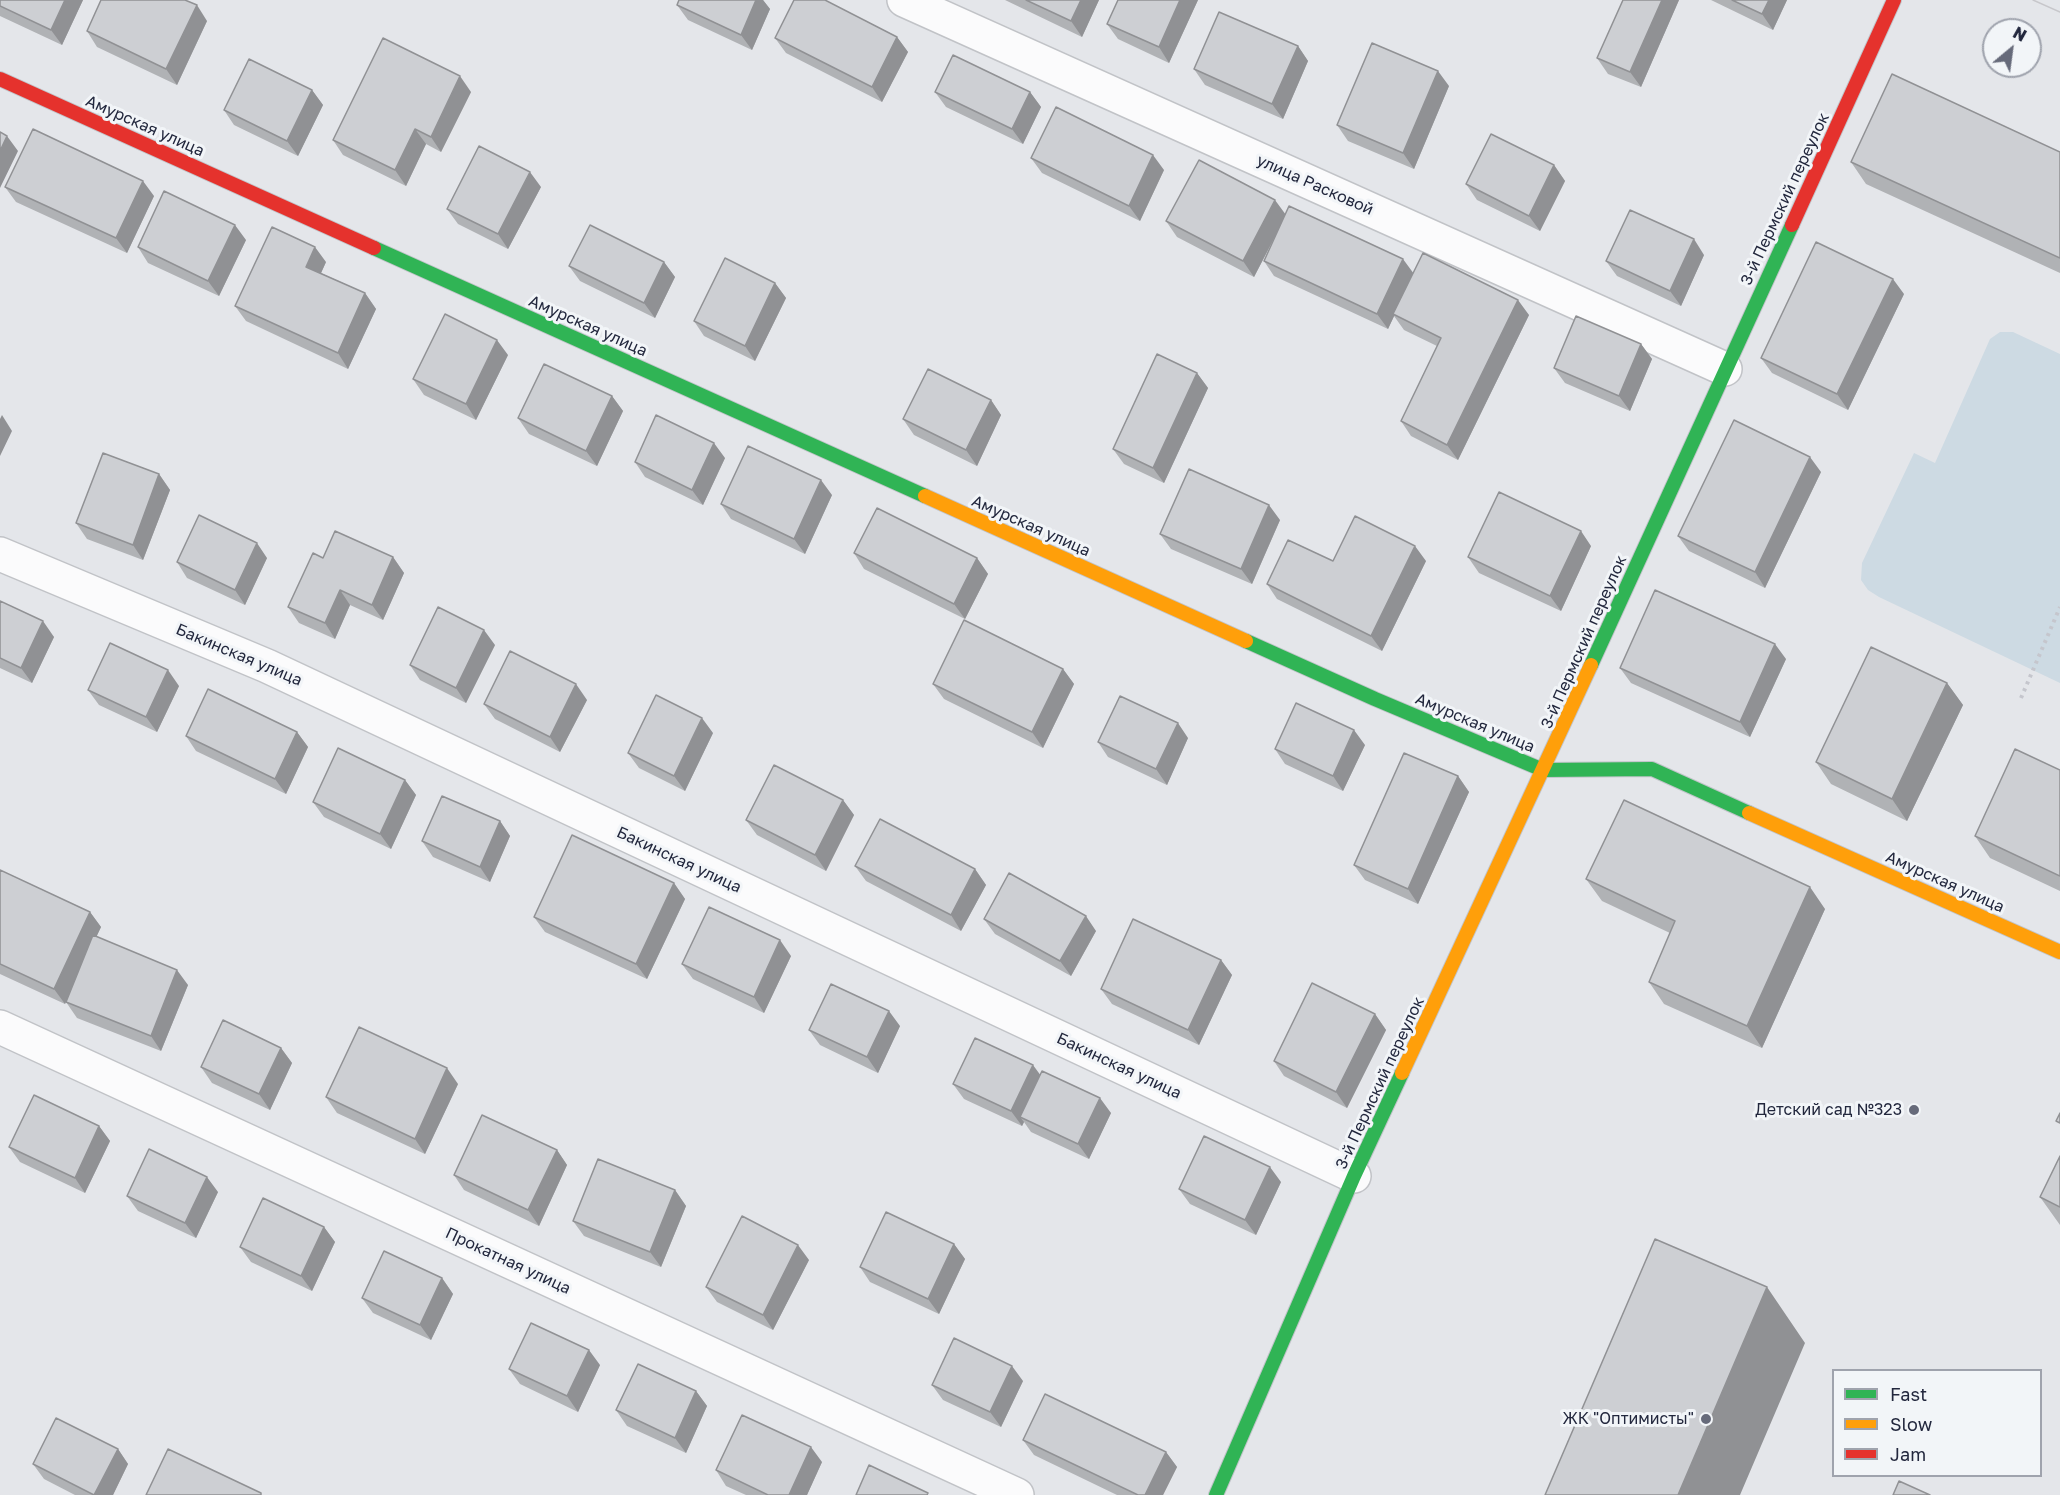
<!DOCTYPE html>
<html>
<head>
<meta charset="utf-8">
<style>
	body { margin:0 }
	#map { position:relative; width:2060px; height:1495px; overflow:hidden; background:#e4e6ea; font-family:"Golos Text",sans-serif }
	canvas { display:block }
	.legend { position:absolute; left:1832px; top:1369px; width:210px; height:108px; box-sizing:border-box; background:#f2f5f8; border:2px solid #9fa3ad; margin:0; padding:8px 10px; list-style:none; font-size:18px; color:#22273d }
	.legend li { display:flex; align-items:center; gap:12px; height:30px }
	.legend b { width:30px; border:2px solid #9fa3ad }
	.north { position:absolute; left:1982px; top:18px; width:60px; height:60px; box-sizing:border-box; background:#f2f5f8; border:2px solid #9fa3ad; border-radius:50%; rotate:29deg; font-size:16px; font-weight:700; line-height:24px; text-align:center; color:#22273d }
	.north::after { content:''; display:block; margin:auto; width:21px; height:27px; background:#666a7a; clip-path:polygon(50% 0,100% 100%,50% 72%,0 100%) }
</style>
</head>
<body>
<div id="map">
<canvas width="2060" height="1495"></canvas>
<ul class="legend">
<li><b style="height:8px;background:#30b455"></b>Fast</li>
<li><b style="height:8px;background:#ff9f0a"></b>Slow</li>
<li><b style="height:8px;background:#e5322d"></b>Jam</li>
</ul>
<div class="north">N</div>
</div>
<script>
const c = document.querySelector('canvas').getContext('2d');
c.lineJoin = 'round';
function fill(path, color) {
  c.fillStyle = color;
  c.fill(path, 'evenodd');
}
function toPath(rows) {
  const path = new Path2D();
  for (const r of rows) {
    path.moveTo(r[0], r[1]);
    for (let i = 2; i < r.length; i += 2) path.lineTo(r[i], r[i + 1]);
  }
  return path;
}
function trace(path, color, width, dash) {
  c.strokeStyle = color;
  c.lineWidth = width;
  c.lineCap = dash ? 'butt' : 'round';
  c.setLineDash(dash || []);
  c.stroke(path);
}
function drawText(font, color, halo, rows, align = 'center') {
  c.font = font + ' "Golos Text",sans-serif';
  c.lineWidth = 6;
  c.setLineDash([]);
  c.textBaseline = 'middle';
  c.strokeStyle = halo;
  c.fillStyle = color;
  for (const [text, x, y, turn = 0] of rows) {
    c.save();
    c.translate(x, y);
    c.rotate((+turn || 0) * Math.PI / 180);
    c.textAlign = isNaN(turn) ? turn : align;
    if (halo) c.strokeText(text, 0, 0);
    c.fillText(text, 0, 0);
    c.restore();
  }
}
fill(toPath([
	[2000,332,2013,332,2060,354,2060,683,1879,597,1868,590,1861,580,1862,563,1914,453,1935,463,1990,339]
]), '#cddae3');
const street = toPath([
	[904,0,1725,369],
	[0,554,267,666,1354,1176],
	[0,1027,1017,1495]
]);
const fast = toPath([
	[374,248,925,496],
	[1246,641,1375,699,1543,770,1652,769,1749,813],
	[1591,665,1792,225],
	[1216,1495,1354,1176,1402,1073]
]);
const slow = toPath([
	[925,496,1246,641],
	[1749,813,2060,952],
	[1402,1073,1591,665]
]);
const jam = toPath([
	[0,79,374,248],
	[1792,225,1894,0]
]);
trace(street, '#c1c3c7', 36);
trace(fast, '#c1c4c9', 16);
trace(slow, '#c1c4c9', 16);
trace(jam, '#c1c4c9', 16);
trace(toPath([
	[2021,698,2060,607]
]), '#c5c6cd', 4, [3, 4.5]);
trace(street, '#fbfbfc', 33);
trace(fast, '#30b455', 14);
trace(slow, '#ff9f0a', 14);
trace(jam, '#e5322d', 14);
trace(toPath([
	[2033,0,2060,12]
]), '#c7c7cb', 1.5);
fill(toPath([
	[0,0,83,0,62,45,0,16],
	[679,0,763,0,770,9,752,50,688,20,677,5],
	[1005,0,1099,0,1082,37],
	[1118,0,1198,0,1169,63,1118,39,1107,24],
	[1623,0,1679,0,1641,87,1608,74,1597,58],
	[1711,0,1787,0,1773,30],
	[207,21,177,85,97,47,87,31],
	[897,37,908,52,882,102,786,53,775,38],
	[1298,46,1308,61,1283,119,1205,85,1194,69],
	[1449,86,1414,169,1348,141,1337,125],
	[312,90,323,105,298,156,234,125,224,110],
	[471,92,441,152,426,144,406,186,343,155,333,140],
	[935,92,1030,92,1041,107,1023,144,946,107],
	[2060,152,2060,273,1866,184,1851,162],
	[1031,158,1164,170,1140,221,1042,173],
	[1554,165,1565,181,1540,231,1477,200,1466,184],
	[5,187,154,196,127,253,16,202],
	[541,187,508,249,458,224,447,209],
	[1285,214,1414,274,1529,315,1458,460,1411,436,1401,421,1437,346,1404,330,1394,316,1388,329,1274,276,1264,261,1276,235,1254,277,1177,237,1166,221],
	[246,240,219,296,148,263,138,247],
	[1704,255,1681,306,1617,276,1606,261],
	[326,262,321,273,365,293,376,309,348,369,246,321,235,306],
	[664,262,675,277,655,318,580,281,569,266],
	[775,283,786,298,755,361,704,336,694,321],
	[1904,294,1848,410,1772,373,1761,358],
	[1641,344,1652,359,1630,411,1565,383,1554,368],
	[508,355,476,420,424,395,413,379],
	[1197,373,1208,388,1164,483,1124,464,1113,449],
	[612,396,623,411,597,466,529,434,518,418],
	[991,400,1001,415,977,466,914,435,903,419],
	[725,458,703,505,645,477,635,462],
	[1821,472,1765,588,1689,551,1678,536],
	[159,474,170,490,143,560,87,539,76,523],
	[832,495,805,554,731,519,721,504],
	[1280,520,1252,584,1171,549,1160,534],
	[1591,546,1561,611,1479,573,1468,557],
	[854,553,977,558,988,574,965,619,864,569],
	[393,557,404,573,383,620,350,605,335,639,299,623,288,607,323,558],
	[267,558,245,605,187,578,177,562],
	[1426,561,1382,651,1277,599,1267,584],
	[0,601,54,637,32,683,0,668],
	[495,645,466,703,420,680,410,665],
	[1786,659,1750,737,1631,683,1620,668],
	[1063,669,1074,684,1043,748,944,699,933,684],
	[1947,683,1963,705,1907,821,1831,784,1816,762],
	[179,686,157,732,99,705,88,690],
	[587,700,560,752,495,719,484,704],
	[297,732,308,747,286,794,196,751,186,736],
	[713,733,685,791,639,768,628,753],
	[1188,738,1167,785,1108,757,1098,742],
	[1365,745,1343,791,1285,764,1275,749],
	[2060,770,2060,891,1990,858,1975,836],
	[1458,776,1469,792,1418,904,1365,880,1354,865],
	[405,780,416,795,391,849,324,817,313,802],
	[843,800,854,815,826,871,757,835,746,820],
	[500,821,510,836,490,882,433,857,422,841],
	[855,866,975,869,986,885,961,931,866,881],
	[0,870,90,912,101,927,96,937,188,985,161,1051,77,1018,66,1002,67,999,65,1004,0,974],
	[1586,879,1825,909,1762,1048,1664,1004,1649,982,1670,933,1602,901],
	[674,883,685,899,647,979,545,932,534,917],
	[984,919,1096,931,1071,976,995,934],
	[791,956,764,1013,693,979,682,964],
	[1221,960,1232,975,1199,1045,1112,1004,1101,989],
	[1375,1014,1386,1030,1347,1108,1284,1076,1274,1061],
	[900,1026,878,1073,820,1045,809,1030],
	[281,1048,292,1063,270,1110,212,1083,201,1067],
	[1040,1075,1111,1113,1089,1159,1031,1132,1024,1122,1022,1126,964,1099,953,1084],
	[458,1084,425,1154,337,1113,326,1097],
	[99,1126,110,1141,85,1193,20,1162,9,1147],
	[557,1150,567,1165,539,1226,464,1190,454,1175],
	[2060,1156,2060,1225,2040,1197],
	[1281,1182,1256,1235,1190,1204,1179,1189],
	[675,1190,686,1206,661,1267,584,1236,573,1221],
	[218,1192,196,1238,138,1211,127,1196],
	[324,1227,335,1242,312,1291,251,1262,240,1247],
	[954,1244,965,1259,939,1314,870,1282,860,1267],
	[809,1260,773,1330,717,1302,706,1287],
	[442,1278,453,1294,431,1340,373,1313,362,1298],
	[600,1365,578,1412,520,1384,509,1369],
	[1023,1381,1001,1427,943,1400,932,1385],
	[696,1391,707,1406,686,1453,627,1426,616,1410],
	[1023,1440,1166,1452,1177,1467,1163,1495,1117,1495,1034,1455],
	[118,1449,128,1464,113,1495,75,1495,44,1479,33,1464],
	[822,1462,807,1495,746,1495,726,1486,716,1470]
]), '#b0b2b5');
fill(toPath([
	[65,0,83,0,62,45,51,30],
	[756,0,763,0,770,9,752,50,741,35],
	[1081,0,1099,0,1082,37,1071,21],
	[1180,0,1198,0,1169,63,1159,47],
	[1662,0,1679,0,1641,87,1630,72],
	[1769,0,1787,0,1773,30,1762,14],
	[197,5,207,21,177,85,166,69],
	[897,37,908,52,882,102,872,87],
	[1298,46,1308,61,1283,119,1272,104],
	[1438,71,1449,86,1414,169,1403,153],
	[460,76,471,92,441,152,431,137],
	[312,90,323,105,298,156,287,141],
	[1030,92,1041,107,1023,144,1012,129],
	[415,129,426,144,406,186,395,170],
	[7,136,18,151,0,188,0,151],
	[1153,155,1164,170,1140,221,1129,206],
	[1554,165,1565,181,1540,231,1529,216],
	[530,172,541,187,508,249,498,234],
	[143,181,154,196,127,253,116,238],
	[1275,200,1286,215,1254,277,1243,261],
	[235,225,246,240,219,296,208,281],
	[1694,239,1704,255,1681,306,1670,291],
	[315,247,326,262,317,282,306,267],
	[1403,259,1414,274,1388,329,1377,314],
	[664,262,675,277,655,318,644,303],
	[1893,279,1904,294,1848,410,1837,394],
	[775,283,786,298,755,361,745,346],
	[365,293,376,309,348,369,338,353],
	[1518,300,1529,315,1458,460,1447,445],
	[497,340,508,355,476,420,466,404],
	[1641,344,1652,359,1630,411,1619,396],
	[1197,373,1208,388,1164,483,1153,468],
	[612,396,623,411,597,466,586,451],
	[991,400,1001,415,977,466,966,450],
	[2,415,12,431,0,456,0,419],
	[714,443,725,458,703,505,692,490],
	[1810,457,1821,472,1765,588,1755,572],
	[159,474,170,490,143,560,133,545],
	[821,480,832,495,805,554,794,539],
	[1269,505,1280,520,1252,584,1241,569],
	[1581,531,1591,546,1561,611,1550,596],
	[257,543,267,558,245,605,235,590],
	[1415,546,1426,561,1382,651,1371,636],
	[393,557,404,573,383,620,372,605],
	[977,558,988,574,965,619,954,604],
	[340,590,350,605,335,639,325,623],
	[43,621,54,637,32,683,21,668],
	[484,630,495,645,466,703,456,688],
	[1775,644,1786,659,1750,737,1740,722],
	[1063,669,1074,684,1043,748,1032,732],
	[168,670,179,686,157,732,146,717],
	[1947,683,1963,705,1907,821,1892,799],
	[576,684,587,700,560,752,550,737],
	[702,718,713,733,685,791,674,776],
	[1178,723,1188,738,1167,785,1156,769],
	[1354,730,1365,745,1343,791,1333,776],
	[297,732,308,747,286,794,275,779],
	[1458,776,1469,792,1418,904,1408,889],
	[405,780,416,795,391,849,380,834],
	[843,800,854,815,826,871,815,855],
	[500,821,510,836,490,882,480,867],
	[975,869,986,885,961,931,951,915],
	[674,883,685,899,647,979,636,964],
	[1810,887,1825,909,1762,1048,1747,1026],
	[90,912,101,927,65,1004,54,989],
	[1086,916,1096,931,1071,976,1060,961],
	[780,940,791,956,764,1013,754,997],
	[1221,960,1232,975,1199,1045,1188,1030],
	[177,970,188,985,161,1051,151,1036],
	[889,1011,900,1026,878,1073,867,1057],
	[1375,1014,1386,1030,1347,1108,1336,1092],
	[281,1048,292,1063,270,1110,259,1094],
	[1033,1065,1044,1080,1020,1117,1024,1122,1022,1126,1011,1111],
	[447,1068,458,1084,425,1154,415,1139],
	[1100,1098,1111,1113,1089,1159,1078,1144],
	[99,1126,110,1141,85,1193,75,1178],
	[557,1150,567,1165,539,1226,528,1210],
	[1270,1167,1281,1182,1256,1235,1245,1220],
	[207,1177,218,1192,196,1238,185,1223],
	[675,1190,686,1206,661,1267,650,1252],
	[324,1227,335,1242,312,1291,301,1276],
	[954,1244,965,1259,939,1314,928,1299],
	[798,1245,809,1260,773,1330,763,1315],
	[442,1278,453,1294,431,1340,420,1325],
	[1767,1287,1805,1343,1740,1495,1678,1495],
	[589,1350,600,1365,578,1412,567,1396],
	[1012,1366,1023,1381,1001,1427,990,1412],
	[696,1391,707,1406,686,1453,675,1438],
	[811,1447,822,1462,807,1495,789,1495],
	[118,1449,128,1464,113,1495,94,1495],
	[1166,1452,1177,1467,1163,1495,1145,1495]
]), '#909194');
const building = toPath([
	[0,0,65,0,51,30,0,6,0,0],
	[101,0,185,0,197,5,166,69,87,31,101,0],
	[679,0,756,0,741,35,677,5,679,0],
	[794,0,825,0,897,37,872,87,775,38,794,0],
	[1026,0,1081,0,1071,21,1026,0],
	[1118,0,1180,0,1159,47,1107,24,1118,0],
	[1623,0,1662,0,1630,72,1597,58,1623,0],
	[1732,0,1769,0,1762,14,1732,0],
	[1219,12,1298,46,1272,104,1194,69,1219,12],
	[383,38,460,76,431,137,415,129,395,170,333,140,383,38],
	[1372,43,1438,71,1403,153,1337,125,1372,43],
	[953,55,1030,92,1012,129,935,92,953,55],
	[249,59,312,90,287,141,224,110,249,59],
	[1892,74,2060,152,2060,258,1851,162,1892,74],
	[1056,107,1153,155,1129,206,1031,158,1056,107],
	[33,129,143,181,116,238,5,187,33,129],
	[0,132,7,136,0,151,0,132],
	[1491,134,1554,165,1529,216,1466,184,1491,134],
	[479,146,530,172,498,234,447,209,479,146],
	[1199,160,1275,200,1243,261,1166,221,1199,160],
	[164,191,235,225,208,281,138,247,164,191],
	[1289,206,1403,259,1377,314,1264,261,1289,206],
	[1630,210,1694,239,1670,291,1606,261,1630,210],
	[590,225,664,262,644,303,569,266,590,225],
	[272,227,315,247,306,267,365,293,338,353,235,306,272,227],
	[1816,242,1893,279,1837,394,1761,358,1816,242],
	[1423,253,1518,300,1447,445,1401,421,1441,338,1393,314,1423,253],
	[725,258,775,283,745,346,694,321,725,258],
	[445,314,497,340,466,404,413,379,445,314],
	[1576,316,1641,344,1619,396,1554,368,1576,316],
	[1157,354,1197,373,1153,468,1113,449,1157,354],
	[544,364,612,396,586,451,518,418,544,364],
	[928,369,991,400,966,450,903,419,928,369],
	[656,415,714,443,692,490,635,462,656,415],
	[1734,420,1810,457,1755,572,1678,536,1734,420],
	[748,446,821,480,794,539,721,504,748,446],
	[103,453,159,474,133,545,76,523,103,453],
	[1189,469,1269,505,1241,569,1160,534,1189,469],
	[1499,492,1581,531,1550,596,1468,557,1499,492],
	[877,508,977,558,954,604,854,553,877,508],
	[199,515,257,543,235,590,177,562,199,515],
	[1355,516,1415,546,1371,636,1267,584,1288,540,1333,561,1355,516],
	[335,531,393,557,372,605,340,590,325,623,288,607,313,553,323,558,335,531],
	[1655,590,1775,644,1740,722,1620,668,1655,590],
	[0,601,43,621,21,668,0,658,0,601],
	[438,607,484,630,456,688,410,665,438,607],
	[964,620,1063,669,1032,732,933,684,964,620],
	[110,643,168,670,146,717,88,690,110,643],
	[1871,647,1947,683,1892,799,1816,762,1871,647],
	[510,651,576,684,550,737,484,704,510,651],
	[208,689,297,732,275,779,186,736,208,689],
	[656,695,702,718,674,776,628,753,656,695],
	[1120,696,1178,723,1156,769,1098,742,1120,696],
	[1296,703,1354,730,1333,776,1275,749,1296,703],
	[338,748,405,780,380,834,313,802,338,748],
	[2015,749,2060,770,2060,876,1975,836,2015,749],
	[1404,753,1458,776,1408,889,1354,865,1404,753],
	[774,765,843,800,815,855,746,820,774,765],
	[442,796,500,821,480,867,422,841,442,796],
	[1624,800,1810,887,1747,1026,1649,982,1675,921,1586,879,1624,800],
	[880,819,975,869,951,915,855,866,880,819],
	[572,835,674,883,636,964,534,917,572,835],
	[0,870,90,912,54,989,0,964,0,870],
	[1009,873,1086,916,1060,961,984,919,1009,873],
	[709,907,780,940,754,997,682,964,709,907],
	[1133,919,1221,960,1188,1030,1101,989,1133,919],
	[93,935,177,970,151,1036,66,1002,93,935],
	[1312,983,1375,1014,1336,1092,1274,1061,1312,983],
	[831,984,889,1011,867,1057,809,1030,831,984],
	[223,1020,281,1048,259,1094,201,1067,223,1020],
	[359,1027,447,1068,415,1139,326,1097,359,1027],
	[975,1038,1033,1065,1011,1111,953,1084,975,1038],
	[1042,1071,1100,1098,1078,1144,1020,1117,1042,1071],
	[34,1095,99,1126,75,1178,9,1147,34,1095],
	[2060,1113,2060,1123,2056,1121,2060,1113],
	[482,1115,557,1150,528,1210,454,1175,482,1115],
	[1204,1136,1270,1167,1245,1220,1179,1189,1204,1136],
	[149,1149,207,1177,185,1223,127,1196,149,1149],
	[2060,1156,2060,1207,2040,1197,2060,1156],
	[598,1159,675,1190,650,1252,573,1221,598,1159],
	[263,1198,324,1227,301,1276,240,1247,263,1198],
	[886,1212,954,1244,928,1299,860,1267,886,1212],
	[742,1216,798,1245,763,1315,706,1287,742,1216],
	[1655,1239,1767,1287,1678,1495,1545,1495,1655,1239],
	[384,1251,442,1278,420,1325,362,1298,384,1251],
	[531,1323,589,1350,567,1396,509,1369,531,1323],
	[954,1338,1012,1366,990,1412,932,1385,954,1338],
	[638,1364,696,1391,675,1438,616,1410,638,1364],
	[1045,1394,1166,1452,1145,1495,1138,1495,1023,1440,1045,1394],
	[742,1415,811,1447,789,1495,768,1495,716,1470,742,1415],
	[56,1418,118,1449,94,1495,33,1464,56,1418],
	[168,1449,261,1493,261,1495,146,1495,168,1449],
	[869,1465,928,1493,927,1495,856,1495,869,1465],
	[1899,1481,1930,1495,1893,1495,1899,1481]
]);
fill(building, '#cdcfd3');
trace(building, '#909194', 1.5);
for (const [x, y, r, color] of [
	[1914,1110,6,"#666a7a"],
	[1706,1419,6,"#666a7a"]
]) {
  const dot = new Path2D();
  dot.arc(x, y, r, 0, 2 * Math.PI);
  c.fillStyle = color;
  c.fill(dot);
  trace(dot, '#f2f5f8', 2);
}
drawText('16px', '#22273d', '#f2f5f8', [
	["Амурская улица",145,126,24],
	["улица Расковой",1315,185,24],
	["3-й Пермский переулок",1785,199,-65],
	["Амурская улица",588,326,24],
	["Амурская улица",1031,526,24],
	["3-й Пермский переулок",1584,642,-66],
	["Бакинская улица",239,655,23],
	["Амурская улица",1475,723,23],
	["Бакинская улица",679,860,25],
	["Амурская улица",1945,882,24],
	["Бакинская улица",1119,1066,25],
	["3-й Пермский переулок",1380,1083,-65],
	["Прокатная улица",508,1261,25]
]);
drawText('16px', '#22273d', '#f2f5f8', [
	["Детский сад №323",1902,1110],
	["ЖК \"Оптимисты\"",1694,1419]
], 'right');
</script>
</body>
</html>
